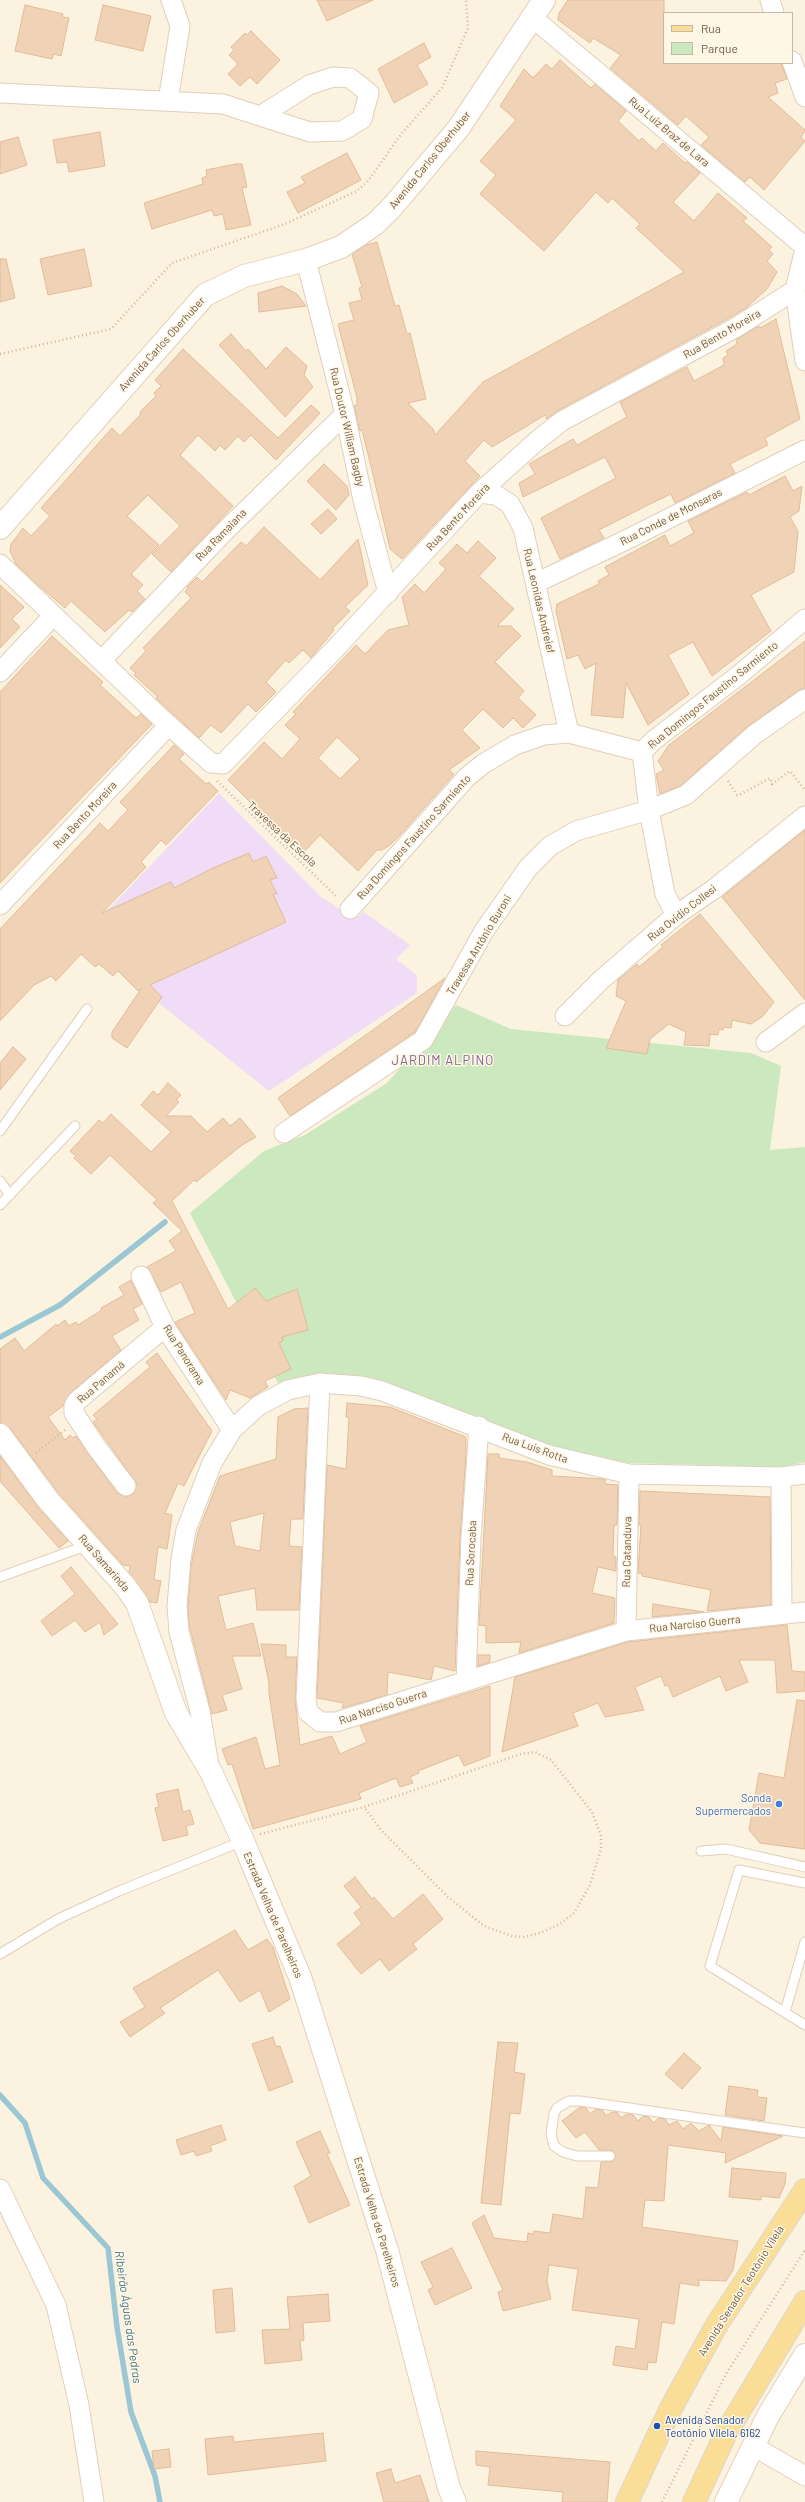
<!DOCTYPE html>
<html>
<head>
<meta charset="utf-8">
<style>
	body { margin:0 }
	#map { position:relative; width:805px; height:2502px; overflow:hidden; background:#fbf3df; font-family:Barlow,sans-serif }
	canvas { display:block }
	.legend { position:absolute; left:663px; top:12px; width:130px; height:52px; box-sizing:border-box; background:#fff7e5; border:1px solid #c6b8a6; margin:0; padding:5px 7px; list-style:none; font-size:12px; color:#715a48 }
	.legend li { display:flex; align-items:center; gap:8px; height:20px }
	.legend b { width:20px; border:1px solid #c6b8a6 }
</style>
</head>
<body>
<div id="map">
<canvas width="805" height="2502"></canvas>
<ul class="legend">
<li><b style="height:5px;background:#fade98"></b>Rua</li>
<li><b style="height:11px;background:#cce8be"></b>Parque</li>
</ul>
</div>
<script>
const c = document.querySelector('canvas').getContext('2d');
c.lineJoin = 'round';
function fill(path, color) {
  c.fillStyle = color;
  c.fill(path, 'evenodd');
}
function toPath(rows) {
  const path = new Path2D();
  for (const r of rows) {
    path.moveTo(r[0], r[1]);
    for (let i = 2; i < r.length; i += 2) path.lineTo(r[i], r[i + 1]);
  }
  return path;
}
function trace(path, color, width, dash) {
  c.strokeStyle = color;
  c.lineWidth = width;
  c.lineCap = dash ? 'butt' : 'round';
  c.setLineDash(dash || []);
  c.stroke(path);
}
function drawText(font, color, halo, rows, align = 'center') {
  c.font = font + ' Barlow,sans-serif';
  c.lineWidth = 3;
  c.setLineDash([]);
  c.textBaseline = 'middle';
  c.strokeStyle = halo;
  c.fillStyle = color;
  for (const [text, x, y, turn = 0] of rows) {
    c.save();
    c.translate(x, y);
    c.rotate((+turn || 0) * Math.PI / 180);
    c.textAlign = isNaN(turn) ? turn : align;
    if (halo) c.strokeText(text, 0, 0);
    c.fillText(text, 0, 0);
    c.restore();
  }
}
fill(toPath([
	[219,793,320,896,355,919,364,912,410,945,396,959,417,975,417,993,269,1091,116,969,93,926]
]), '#f0dcf7');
fill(toPath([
	[456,1005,511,1029,751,1053,781,1066,770,1150,805,1147,805,1462,784,1467,628,1463,566,1452,382,1381,325,1373,278,1383,190,1213,264,1151,305,1135,387,1083]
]), '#cce8be');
trace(toPath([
	[0,1337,60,1305,165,1222],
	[0,2095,25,2123,43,2178,108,2248,117,2327,131,2412,155,2476,160,2502]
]), '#9bc7d5', 5.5);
const building = toPath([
	[317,0,373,0,327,21,317,0],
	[568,0,664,0,664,63,781,63,787,79,775,83,778,93,768,97,805,130,801,138,805,141,764,190,750,177,745,182,701,145,709,137,686,116,678,125,610,68,621,55,593,38,590,43,558,20,559,13,568,0],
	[25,5,63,14,62,17,69,18,61,56,54,54,52,59,15,51,25,5],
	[103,5,151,16,143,51,95,40,103,5],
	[251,31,280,60,257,84,250,77,240,86,228,74,238,64,229,55,234,50,231,47,245,33,247,35,251,31],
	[424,43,431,57,417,65,428,84,394,103,378,69,424,43],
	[560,60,591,88,595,84,626,111,618,121,639,141,642,138,656,151,663,143,685,163,687,162,700,173,673,202,694,221,718,193,747,218,743,221,772,247,769,250,773,254,767,261,777,272,767,289,746,308,729,318,557,411,547,419,545,415,492,447,484,440,465,461,480,476,402,559,390,549,373,474,362,430,360,431,354,406,357,405,357,398,338,324,354,320,349,303,362,300,359,288,362,287,352,254,366,245,377,242,395,306,399,305,407,334,410,333,426,399,408,403,433,429,435,435,483,382,684,272,636,228,640,224,612,198,608,203,596,192,544,251,480,194,496,175,480,161,516,120,500,106,524,69,533,78,546,64,552,69,560,60],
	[100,132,105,166,69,172,67,162,57,163,53,140,100,132],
	[18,137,27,165,0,174,0,142,18,137],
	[347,153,361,180,298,213,287,192,305,183,301,177,347,153],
	[236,164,242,164,247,187,242,188,251,225,226,230,223,214,214,216,212,210,152,229,144,203,203,184,202,178,207,176,206,170,236,164],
	[84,249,92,286,48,295,40,259,84,249],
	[0,259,6,259,15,298,0,302,0,259],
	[282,286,297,294,306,306,259,312,258,293,282,286],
	[776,319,800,419,765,438,768,445,730,464,735,473,675,503,671,494,648,505,599,530,604,538,560,559,541,518,616,478,605,457,523,497,519,483,535,474,529,464,573,439,577,445,627,417,620,402,687,367,694,381,724,365,723,358,728,355,726,351,737,344,736,340,759,326,760,328,776,319],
	[231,334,246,351,248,349,266,369,286,347,307,366,304,375,313,387,285,417,219,345,231,334],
	[183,349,278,438,311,405,320,413,276,460,251,435,244,442,238,436,225,450,220,445,215,451,198,435,180,455,233,506,171,572,152,554,180,526,148,495,127,516,159,545,131,574,143,585,137,591,145,599,132,612,129,610,105,632,71,601,65,608,37,584,16,564,10,551,11,544,23,528,31,536,50,516,41,508,112,428,120,436,141,414,140,412,156,396,154,393,161,386,155,380,183,349],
	[324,464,347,486,349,495,336,510,307,481,324,464],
	[785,476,793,491,802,486,799,511,790,517,798,531,794,572,751,595,771,631,712,676,693,642,668,655,689,694,648,725,626,683,623,718,591,715,596,663,585,669,578,655,567,659,556,611,557,604,599,584,598,581,609,575,605,567,665,535,670,546,694,533,688,521,747,492,749,495,785,476],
	[328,509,337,519,321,534,311,524,328,509],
	[264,527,320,580,358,539,368,585,345,607,350,611,333,628,334,630,311,658,303,650,289,663,286,660,266,682,276,692,256,712,248,704,221,733,211,725,199,738,156,698,158,697,134,675,136,673,130,668,146,651,143,648,191,598,185,592,188,588,187,587,197,577,202,582,241,542,246,546,264,527],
	[478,541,496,558,479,576,514,609,497,626,511,626,521,636,495,662,524,691,518,698,536,715,523,728,513,718,503,728,483,709,462,730,480,748,449,770,454,774,400,835,390,845,382,850,377,850,358,871,320,835,302,854,228,780,264,742,282,759,300,739,285,725,296,714,293,712,356,645,365,654,388,630,409,625,402,597,415,584,424,593,446,569,439,563,457,544,467,553,478,541],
	[337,737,360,759,340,779,318,758,337,737],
	[0,585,24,607,12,619,20,627,0,648,0,585],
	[52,636,103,682,100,685,136,718,141,714,152,724,0,883,0,692,52,636],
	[805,641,805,688,799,690,748,726,680,786,660,794,656,774,664,770,658,761,669,745,805,641],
	[174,745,184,754,179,759,206,784,209,782,218,791,166,845,161,840,141,862,146,867,102,913,171,882,174,888,213,868,249,853,253,862,266,856,277,878,270,880,277,894,273,894,286,922,150,985,162,997,127,1048,112,1038,112,1032,141,989,138,991,118,971,113,976,99,964,95,967,81,954,56,981,51,976,34,985,0,1021,0,929,100,823,108,831,128,810,120,802,174,745],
	[805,830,805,1000,722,897,805,830],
	[700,914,774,1002,762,1017,751,1024,732,1020,731,1028,724,1027,723,1030,719,1029,718,1035,710,1034,709,1046,684,1045,686,1032,669,1024,650,1039,647,1054,606,1048,626,1001,616,996,618,980,637,964,639,967,663,947,661,945,700,914],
	[445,978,415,1032,290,1116,278,1098,445,978],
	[13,1047,26,1059,0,1090,0,1063,13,1047],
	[168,1083,181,1095,176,1100,179,1102,166,1116,191,1116,207,1132,223,1118,230,1126,240,1118,256,1137,242,1145,196,1182,194,1180,172,1201,228,1309,255,1288,266,1301,297,1289,301,1303,308,1330,282,1337,283,1341,279,1343,291,1369,265,1381,268,1387,250,1398,230,1390,226,1400,175,1322,195,1313,181,1282,161,1292,147,1267,176,1251,169,1241,182,1231,153,1203,157,1200,110,1155,91,1174,74,1158,76,1156,70,1151,99,1120,103,1123,111,1114,151,1152,171,1132,141,1105,153,1091,158,1095,168,1083],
	[131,1280,142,1304,133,1309,139,1320,112,1336,121,1350,70,1393,63,1406,48,1417,65,1440,70,1435,73,1438,76,1436,117,1493,127,1497,133,1494,137,1484,93,1422,97,1419,93,1415,150,1367,146,1362,157,1353,212,1431,184,1486,178,1483,165,1513,172,1515,167,1549,158,1547,154,1580,161,1581,157,1603,150,1602,129,1572,130,1566,123,1565,58,1492,10,1428,0,1423,0,1349,15,1338,24,1351,56,1324,57,1326,65,1320,69,1326,76,1322,78,1325,102,1310,101,1308,124,1295,119,1287,131,1280],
	[347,1403,390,1407,466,1437,466,1455,460,1538,455,1671,434,1666,431,1680,388,1672,387,1695,342,1708,344,1703,317,1698,327,1465,346,1469,349,1417,346,1417,347,1403],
	[308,1408,303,1519,291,1519,289,1546,302,1547,299,1610,257,1610,255,1588,218,1596,226,1630,253,1623,261,1656,232,1656,242,1689,222,1695,227,1710,212,1714,189,1624,188,1606,191,1566,198,1532,220,1476,276,1459,278,1417,294,1409,308,1408],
	[264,1513,260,1551,235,1546,230,1522,264,1513],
	[488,1454,499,1454,499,1458,527,1462,552,1470,552,1476,605,1479,605,1484,618,1485,617,1525,614,1525,613,1556,616,1557,616,1571,598,1567,592,1593,615,1598,614,1623,519,1653,521,1642,486,1643,486,1626,479,1625,488,1454],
	[0,1456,38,1507,68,1541,59,1548,0,1481,0,1456],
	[640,1491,770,1497,771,1605,707,1611,711,1590,642,1576,642,1573,638,1573,641,1525,639,1525,640,1491],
	[71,1567,118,1624,104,1635,100,1622,85,1632,75,1620,52,1636,41,1621,75,1594,61,1576,71,1567],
	[653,1604,704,1612,652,1617,653,1604],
	[787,1625,792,1671,805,1672,805,1691,777,1693,775,1660,739,1660,748,1682,726,1691,720,1676,673,1697,668,1685,665,1686,661,1676,635,1687,644,1710,605,1717,598,1703,573,1713,578,1726,502,1752,515,1677,628,1642,787,1625],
	[261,1644,286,1645,286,1657,297,1657,295,1699,300,1745,332,1736,340,1754,367,1742,360,1726,490,1686,490,1756,464,1766,459,1755,418,1771,419,1773,410,1777,413,1783,400,1787,396,1778,359,1793,361,1799,253,1829,232,1764,228,1765,222,1749,256,1737,265,1769,280,1765,269,1693,269,1683,261,1644],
	[478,1655,490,1655,490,1662,478,1666,478,1655],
	[797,1700,805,1701,805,1849,760,1843,749,1830,759,1773,784,1778,797,1700],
	[178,1789,183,1812,190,1810,194,1824,186,1826,188,1835,163,1841,155,1808,159,1807,156,1794,178,1789],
	[355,1877,372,1899,374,1897,393,1919,423,1894,443,1919,413,1944,417,1949,389,1971,380,1959,361,1974,337,1944,362,1924,354,1913,361,1907,344,1886,355,1877],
	[235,1930,248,1950,267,1939,273,1947,290,1999,269,2012,260,1990,240,2002,218,1970,160,2008,165,2013,130,2037,120,2022,145,2007,133,1988,235,1930],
	[273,2037,276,2047,280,2046,293,2082,269,2091,252,2044,273,2037],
	[498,2042,518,2043,514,2072,525,2074,520,2114,510,2113,501,2205,481,2203,498,2042],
	[684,2053,701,2068,682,2089,665,2074,684,2053],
	[729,2086,758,2090,757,2097,767,2098,764,2121,725,2115,729,2086],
	[580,2107,586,2108,590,2114,596,2109,602,2110,606,2116,612,2112,617,2112,621,2118,627,2114,633,2115,638,2121,643,2116,649,2117,653,2123,659,2118,665,2119,669,2125,677,2121,683,2129,691,2123,699,2131,709,2125,721,2141,723,2127,783,2136,725,2163,726,2153,668,2145,664,2201,645,2200,642,2227,738,2241,733,2270,726,2281,699,2280,699,2286,680,2283,674,2324,662,2322,656,2363,648,2362,647,2370,613,2365,616,2346,635,2349,639,2319,572,2310,578,2269,549,2265,547,2281,551,2299,503,2311,498,2292,503,2290,472,2223,484,2215,494,2238,527,2242,528,2233,533,2234,534,2231,550,2233,553,2214,583,2219,586,2187,598,2188,601,2162,613,2161,616,2156,613,2151,599,2150,585,2132,576,2138,562,2121,580,2107],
	[221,2125,226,2140,210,2146,212,2151,196,2156,194,2151,181,2155,176,2140,221,2125],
	[320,2131,330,2153,327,2154,350,2205,309,2223,294,2186,311,2176,296,2142,320,2131],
	[732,2168,786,2173,785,2184,779,2198,761,2196,761,2200,729,2197,732,2168],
	[452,2248,472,2288,435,2305,428,2290,433,2287,421,2262,452,2248],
	[232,2288,235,2331,216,2333,213,2290,232,2288],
	[328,2294,330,2321,303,2323,304,2340,300,2341,302,2360,265,2364,262,2330,290,2329,287,2297,328,2294],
	[323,2433,326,2461,208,2475,205,2439,233,2436,234,2442,323,2433],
	[169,2449,171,2467,154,2469,152,2451,169,2449],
	[476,2451,610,2462,607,2502,562,2502,563,2492,488,2485,490,2467,476,2465,476,2451],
	[391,2469,395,2483,420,2475,429,2502,384,2502,376,2473,391,2469]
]);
fill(building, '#f0d3b7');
trace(building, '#e2bb98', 1);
const lane = toPath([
	[0,1131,87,1009],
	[0,1181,10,1195],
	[0,1205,75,1126],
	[0,1577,88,1545],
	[701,1851,726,1849,805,1867],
	[805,1883,739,1870,710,1966,805,2025],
	[0,1954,58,1919,119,1891,243,1841],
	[785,2012,805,1942],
	[610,2156,577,2156,563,2152,554,2146,551,2134,554,2114,557,2108,569,2101,580,2101,805,2133]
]);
const street = toPath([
	[770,0,774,13],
	[533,18,805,247],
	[792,61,805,97],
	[0,93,223,104,260,116,310,132,342,131,362,119,369,93,350,78,333,77,309,85,260,116],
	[168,101,180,26,171,0],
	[805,249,795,290,805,361],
	[306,260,345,414,363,500,388,593],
	[479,493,496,495,510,504,523,528,569,733],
	[0,564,162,719,211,763,223,764,334,650,479,493,539,439,562,421,735,328,795,290],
	[536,583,632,537,805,450],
	[101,661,225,531,345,414],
	[0,672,53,616],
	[642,752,649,810,665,894,676,915],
	[0,905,169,725],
	[350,909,467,777,483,764,515,745,544,735,569,733,642,752,654,740,739,675,805,619],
	[565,1016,601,980,676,915,714,889,805,816],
	[766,1042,805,1013],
	[284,1133,423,1040,484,931,528,868,550,846,576,831,649,810,686,795,754,735,805,699],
	[141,1276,165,1327,232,1430],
	[320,1383,306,1699,308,1712,320,1722,336,1722,626,1631,805,1612],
	[781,1477,782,1614],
	[126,1486,97,1448,74,1413,74,1406,77,1401,165,1327],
	[626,1631,629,1474],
	[466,1681,471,1538,479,1426],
	[209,1766,200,1711,179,1632,177,1606,181,1559,186,1530,212,1463,232,1430,258,1406,288,1390,320,1383,361,1386,382,1391,549,1455,629,1474,781,1477,805,1474],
	[0,2189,56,2305,79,2405,94,2502],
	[753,2446,805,2476]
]);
const secondary = toPath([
	[0,528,205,295,244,276,306,260,341,247,375,224,393,206,458,129,544,0],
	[0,1435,48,1500,125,1586,137,1603,176,1713,211,1772,243,1841,300,1977,387,2250,449,2488,455,2502],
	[726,2502,768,2416,805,2355]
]);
const primary = toPath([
	[627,2502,670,2410,716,2326,805,2190],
	[694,2502,726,2433,805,2302]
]);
trace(lane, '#dfcfbb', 11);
trace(street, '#dfcfbb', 21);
trace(secondary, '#e4d1ba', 24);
trace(primary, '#ddd7d3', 24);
trace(toPath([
	[0,354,111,329,172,263,285,224,357,191,368,181,402,133,442,88,468,28,466,0],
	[217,781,337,897],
	[728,781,737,795,739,795,770,778,772,784,790,771,805,790],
	[36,1453,65,1430],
	[260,1834,364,1807,521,1754,535,1752,551,1760,592,1812,601,1836,601,1849,590,1885,574,1913,560,1924,540,1933,524,1937,512,1936,484,1926,448,1897,381,1830,364,1807],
	[662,2502,726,2374,805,2250]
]), '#d4b69b', 2.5, [1, 3]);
trace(lane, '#fff', 9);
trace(street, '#fff', 19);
trace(secondary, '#fff', 22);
trace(primary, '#fade98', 22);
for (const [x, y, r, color] of [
	[779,1804,4,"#3f7fe0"],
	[657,2426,4,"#1a4fb4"]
]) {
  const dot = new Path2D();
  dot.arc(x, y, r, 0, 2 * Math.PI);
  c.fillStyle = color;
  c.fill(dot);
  trace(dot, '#fff7e5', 1.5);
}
drawText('11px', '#715a48', '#fff7e5', [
	["Rua Luiz Braz de Lara",669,132,40],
	["Avenida Carlos Oberhuber",430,160,-51],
	["Rua Bento Moreira",722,334,-30],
	["Avenida Carlos Oberhuber",162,344,-48],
	["Rua Doutor William Bagby",347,427,77],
	["Rua Bento Moreira",458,517,-47],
	["Rua Conde de Monsaras",671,517,-27],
	["Rua Ramaiana",221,535,-46],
	["Rua Leonidas Andreief",539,601,77],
	["Rua Domingos Faustino Sarmiento",713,695,-39],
	["Rua Bento Moreira",85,815,-47],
	["Travessa da Escola",282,834,43],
	["Rua Domingos Faustino Sarmiento",414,837,-48],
	["Rua Ovidio Collesi",682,913,-38],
	["Travessa Antônio Buroni",479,945,-59],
	["Rua Panorama",184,1355,58],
	["Rua Panamá",101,1382,-41],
	["Rua Luis Rotta",535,1448,20],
	["Rua Catanduva",627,1552,-89],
	["Rua Sorocaba",471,1553,-87],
	["Rua Samarinda",104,1563,49],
	["Rua Narciso Guerra",695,1624,-6],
	["Rua Narciso Guerra",383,1707,-18],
	["Estrada Velha de Parelheiros",273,1915,67],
	["Estrada Velha de Parelheiros",377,2222,73],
	["Avenida Senador Teotônio Vilela",741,2291,-58]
]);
drawText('11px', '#366cbe', '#fff7e5', [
	["Sonda",771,1798],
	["Supermercados",771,1811]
], 'right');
drawText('11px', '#164399', '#fff7e5', [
	["Avenida Senador",665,2420],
	["Teotônio Vilela, 6162",665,2433]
], 'left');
drawText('italic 12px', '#45798b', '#fff7e5', [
	["Ribeirão Águas das Pedras",128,2317,82]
]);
c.letterSpacing = '1px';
drawText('13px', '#886394', '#fff7e5', [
	["JARDIM ALPINO",443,1061]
]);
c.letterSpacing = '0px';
</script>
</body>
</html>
